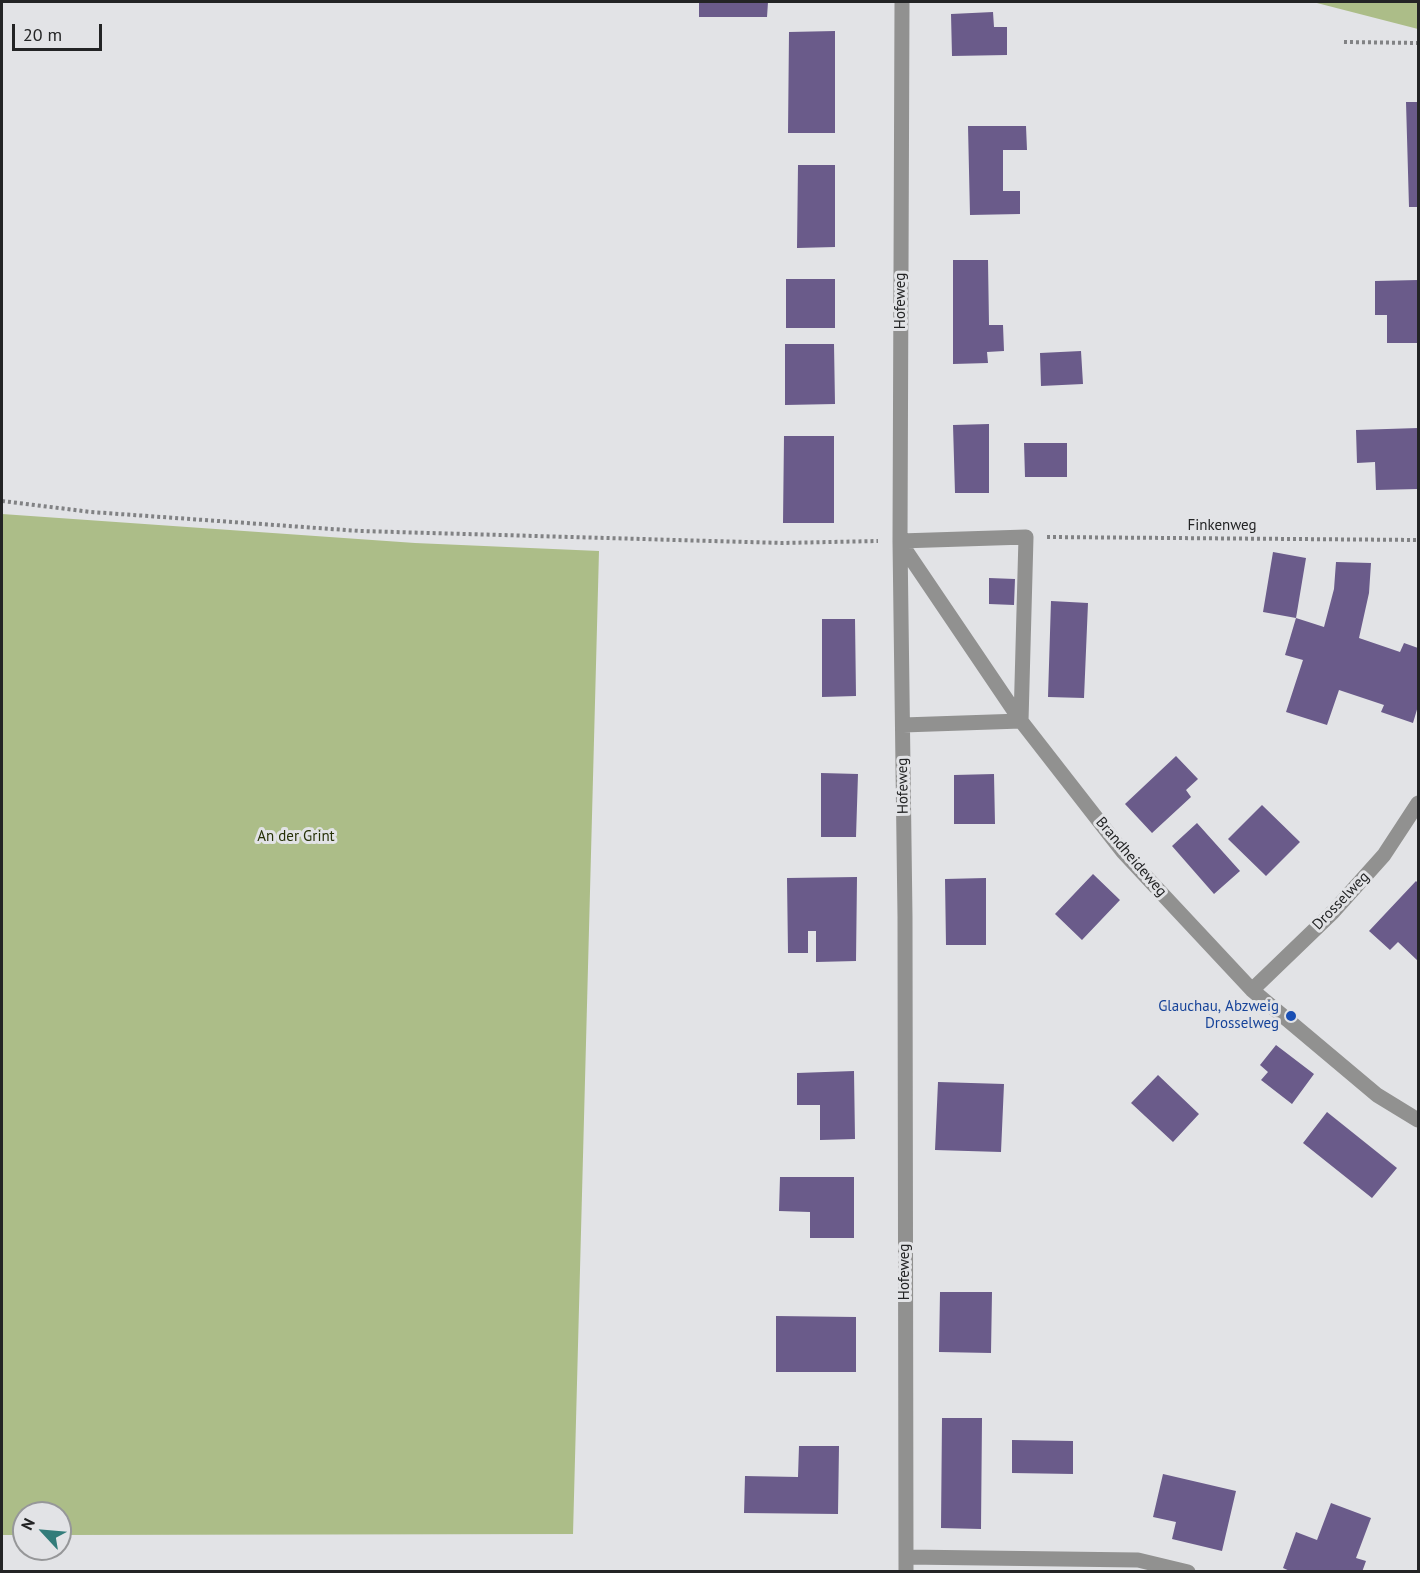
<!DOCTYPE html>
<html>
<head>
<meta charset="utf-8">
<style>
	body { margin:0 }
	#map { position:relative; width:1420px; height:1573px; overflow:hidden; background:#e2e3e6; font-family:"PT Sans",sans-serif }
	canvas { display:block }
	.frame { position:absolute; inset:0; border:3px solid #232425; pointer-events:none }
	.north { position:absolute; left:12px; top:1501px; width:60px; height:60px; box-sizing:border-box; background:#e2e3e6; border:2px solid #969799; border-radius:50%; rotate:296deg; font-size:16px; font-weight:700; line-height:24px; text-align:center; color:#232425 }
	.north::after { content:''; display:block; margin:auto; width:21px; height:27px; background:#337c7a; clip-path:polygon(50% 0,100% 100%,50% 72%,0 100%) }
	.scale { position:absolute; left:12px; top:24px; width:90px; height:27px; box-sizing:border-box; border:3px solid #232425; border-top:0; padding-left:8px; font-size:18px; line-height:21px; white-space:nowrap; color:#232425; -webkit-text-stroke:4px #e2e3e6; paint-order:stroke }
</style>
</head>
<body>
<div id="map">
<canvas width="1420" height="1573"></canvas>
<div class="frame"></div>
<div class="north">N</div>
<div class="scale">20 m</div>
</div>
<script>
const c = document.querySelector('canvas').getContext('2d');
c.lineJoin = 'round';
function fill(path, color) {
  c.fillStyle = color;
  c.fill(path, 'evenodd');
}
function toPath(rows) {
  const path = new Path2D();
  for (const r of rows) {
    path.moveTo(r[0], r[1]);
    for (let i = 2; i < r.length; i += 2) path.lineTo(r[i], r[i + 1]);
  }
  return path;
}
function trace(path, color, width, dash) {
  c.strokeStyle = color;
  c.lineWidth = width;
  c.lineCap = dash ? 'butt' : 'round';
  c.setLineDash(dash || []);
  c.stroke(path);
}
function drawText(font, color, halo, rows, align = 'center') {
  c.font = font + ' "PT Sans",sans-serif';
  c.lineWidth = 6;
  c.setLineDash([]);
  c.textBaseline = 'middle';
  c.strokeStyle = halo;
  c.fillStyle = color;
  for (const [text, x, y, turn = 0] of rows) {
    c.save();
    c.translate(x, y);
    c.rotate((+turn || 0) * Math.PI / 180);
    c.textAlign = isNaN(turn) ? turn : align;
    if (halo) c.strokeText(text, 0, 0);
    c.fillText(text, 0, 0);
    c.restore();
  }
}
fill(toPath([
	[1313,2,1418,2,1418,29],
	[2,514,415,543,599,551,573,1534,60,1535,60,1513,24,1513,24,1535,2,1535]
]), '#acbd88');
fill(toPath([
	[699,2,768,2,767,17,699,17],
	[993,12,994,27,1007,27,1007,55,952,56,951,14],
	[835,31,835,133,788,133,789,32],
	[1406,102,1418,102,1418,207,1409,207],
	[968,126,1026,126,1027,150,1003,150,1003,191,1020,191,1020,214,970,215],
	[798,165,835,165,835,247,797,248],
	[953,260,988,260,989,325,1003,325,1004,351,987,352,988,363,953,364],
	[786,279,835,279,835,328,786,328],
	[1418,280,1418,343,1387,343,1387,315,1375,315,1375,281],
	[785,344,834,344,835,404,785,405],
	[1081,351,1083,384,1041,386,1040,353],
	[989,424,989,493,955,493,953,425],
	[1418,428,1418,489,1376,490,1375,462,1357,463,1356,430],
	[784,436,834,436,834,523,783,523],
	[1024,443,1067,443,1067,477,1025,477],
	[1273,552,1306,558,1296,618,1324,627,1334,589,1336,562,1371,563,1369,593,1359,638,1400,652,1404,643,1418,648,1418,706,1413,723,1381,712,1384,705,1339,690,1327,725,1286,712,1303,660,1285,655,1296,618,1263,612],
	[989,578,1015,579,1014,605,989,604],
	[1051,601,1088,603,1084,698,1048,697],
	[822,619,855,619,856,696,822,697],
	[1176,756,1198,779,1186,790,1191,797,1152,833,1125,804],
	[821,773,858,774,856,837,821,837],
	[994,774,995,824,954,824,954,775],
	[1262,805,1300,842,1266,876,1228,839],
	[1197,823,1240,871,1214,894,1172,846],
	[1093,874,1120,900,1082,940,1055,914],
	[857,877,856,961,816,962,816,931,808,931,808,953,788,953,787,878],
	[986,878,986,945,946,945,945,879],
	[1416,881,1418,883,1418,961,1398,942,1390,950,1369,931],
	[1276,1045,1314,1074,1292,1104,1261,1080,1268,1072,1260,1065],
	[854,1071,855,1139,820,1140,820,1105,797,1105,797,1073],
	[1158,1075,1199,1114,1173,1142,1131,1103],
	[938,1082,1004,1084,1001,1152,935,1150],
	[1327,1112,1397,1168,1372,1198,1303,1143],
	[780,1177,854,1177,854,1238,810,1238,810,1212,779,1211],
	[940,1292,992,1292,991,1353,939,1352],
	[776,1316,856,1317,856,1372,776,1372],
	[942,1418,982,1418,981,1529,941,1528],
	[1012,1440,1073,1441,1073,1474,1012,1473],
	[799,1446,839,1446,838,1514,744,1513,745,1476,798,1477],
	[1163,1474,1236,1491,1222,1551,1172,1539,1176,1522,1153,1517],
	[1331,1503,1371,1518,1356,1558,1366,1561,1362,1572,1292,1572,1283,1568,1296,1532,1317,1540]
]), '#6a5b8a');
trace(toPath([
	[1344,42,1418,43],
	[2,501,91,512,360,531,782,543,878,541],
	[1047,537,1418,540]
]), '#818284', 4, [3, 3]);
trace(toPath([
	[902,2,900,541,905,917,906,1572],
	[900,541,1026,537,1021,721],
	[900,542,1021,721,1123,852,1252,990,1377,1095,1418,1120],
	[903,725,1021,721],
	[1252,990,1333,912,1384,855,1418,803],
	[906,1557,1138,1560,1188,1572]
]), '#919190', 15);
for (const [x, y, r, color] of [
	[1291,1016,6,"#1a4fb4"]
]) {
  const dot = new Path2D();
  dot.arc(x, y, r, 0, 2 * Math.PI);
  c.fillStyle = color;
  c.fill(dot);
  trace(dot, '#e2e3e6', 2);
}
drawText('15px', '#232425', '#e2e3e6', [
	["Hofeweg",901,301,-90],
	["Finkenweg",1222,526],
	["Hofeweg",903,786,-91],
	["Brandheideweg",1131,857,49],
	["Drosselweg",1341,901,-46],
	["Hofeweg",905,1272,-90]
]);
drawText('15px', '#263107', '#e2e3e6', [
	["An der Grint",296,837]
]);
drawText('15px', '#164399', '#e2e3e6', [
	["Glauchau, Abzweig",1279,1007],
	["Drosselweg",1279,1024]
], 'right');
</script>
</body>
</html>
